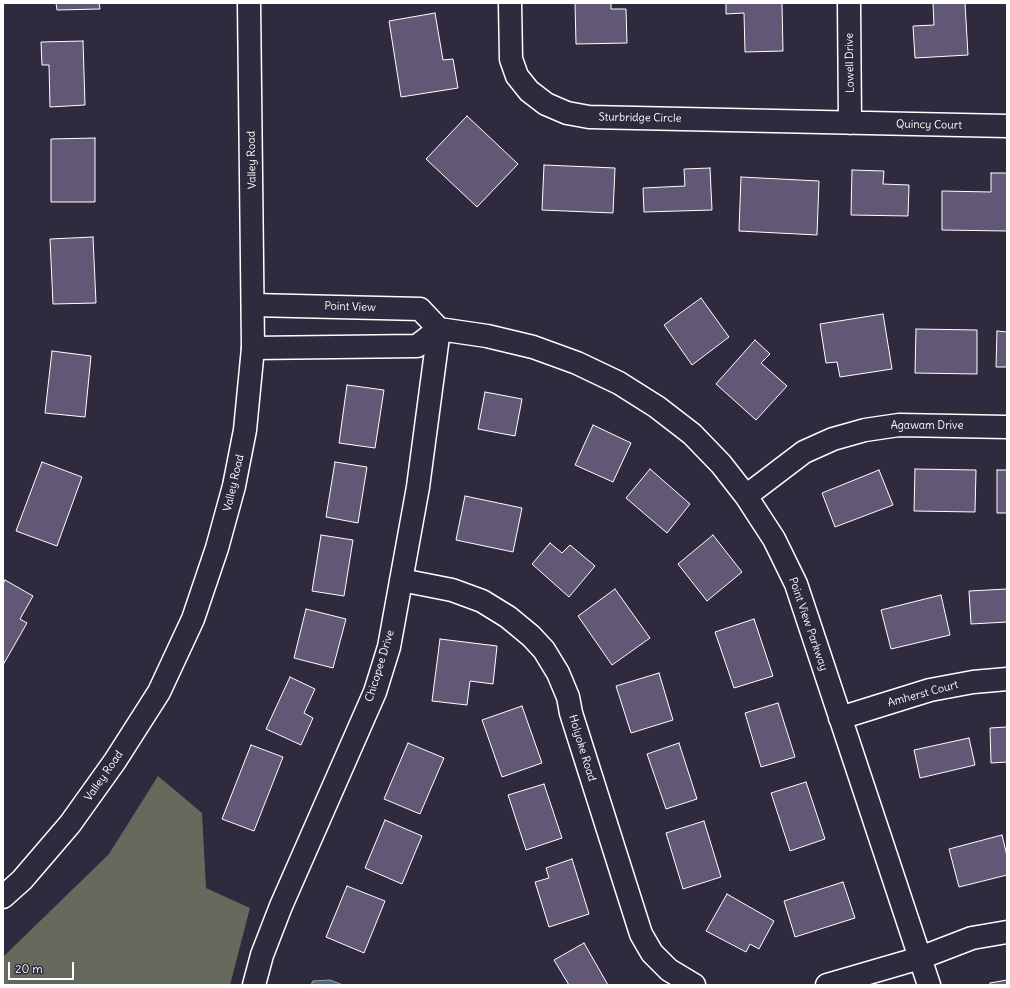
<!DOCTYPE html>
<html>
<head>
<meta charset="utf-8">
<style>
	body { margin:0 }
	#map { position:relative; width:1010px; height:988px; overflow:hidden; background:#2f2a3d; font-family:Delius,sans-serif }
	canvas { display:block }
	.frame { position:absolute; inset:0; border:4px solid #fff; pointer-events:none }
	.scale { position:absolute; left:8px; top:962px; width:66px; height:18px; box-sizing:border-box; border:2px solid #fff; border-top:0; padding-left:5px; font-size:12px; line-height:14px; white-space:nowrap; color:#fff; -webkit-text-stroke:3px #2f2a3d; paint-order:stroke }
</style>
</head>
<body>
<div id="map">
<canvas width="1010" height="988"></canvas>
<div class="frame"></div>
<div class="scale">20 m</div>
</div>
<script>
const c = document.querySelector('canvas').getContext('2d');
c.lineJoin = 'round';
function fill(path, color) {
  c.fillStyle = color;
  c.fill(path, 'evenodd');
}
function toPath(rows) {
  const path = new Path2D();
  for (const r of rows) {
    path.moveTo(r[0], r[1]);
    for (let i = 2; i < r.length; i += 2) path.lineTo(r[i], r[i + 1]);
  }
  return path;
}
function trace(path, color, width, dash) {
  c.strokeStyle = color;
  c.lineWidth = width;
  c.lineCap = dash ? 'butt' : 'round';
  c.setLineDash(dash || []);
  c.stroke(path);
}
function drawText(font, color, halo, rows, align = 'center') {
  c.font = font + ' Delius,sans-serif';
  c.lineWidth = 3.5;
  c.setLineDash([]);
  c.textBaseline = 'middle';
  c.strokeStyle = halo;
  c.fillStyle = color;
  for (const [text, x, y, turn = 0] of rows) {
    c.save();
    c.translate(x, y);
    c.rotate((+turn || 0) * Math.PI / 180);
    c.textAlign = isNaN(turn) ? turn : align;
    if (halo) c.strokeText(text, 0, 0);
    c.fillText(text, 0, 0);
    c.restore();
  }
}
fill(toPath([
	[158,776,202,813,206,888,250,908,230,985,3,985,3,957,109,854]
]), '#666a5c');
const water = toPath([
	[330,980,343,985,311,985,313,981,330,980]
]);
fill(water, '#51687c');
trace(water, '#97a4b0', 1);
const building = toPath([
	[56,3,99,3,100,9,57,10,56,3],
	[575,3,611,3,611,9,626,9,627,43,576,44,575,3],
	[726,3,782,3,783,51,745,52,744,13,726,14,726,3],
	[933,3,965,3,968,55,915,58,913,26,934,25,933,3],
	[435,13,443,60,453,59,458,88,401,97,389,21,435,13],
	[83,41,85,105,50,107,49,65,42,65,41,42,83,41],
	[467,116,518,164,477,207,426,159,467,116],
	[95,138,95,202,51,202,51,139,95,138],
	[544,165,615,168,613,213,542,210,544,165],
	[710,168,712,210,644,212,643,188,685,186,684,169,710,168],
	[852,170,884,171,883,184,909,185,908,216,851,215,852,170],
	[991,173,1007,173,1007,231,942,230,942,191,991,192,991,173],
	[741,177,819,181,817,235,739,231,741,177],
	[93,237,96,303,53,304,50,239,93,237],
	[701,298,729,337,692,365,664,325,701,298],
	[883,314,892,369,840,377,837,362,826,363,820,324,883,314],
	[916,329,977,330,977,374,915,373,916,329],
	[997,331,1007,332,1007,367,996,367,997,331],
	[755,340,770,354,761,363,787,386,756,420,716,384,755,340],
	[52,351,91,356,85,417,45,413,52,351],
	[347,385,384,390,375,448,339,443,347,385],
	[485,392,522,399,515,436,478,429,485,392],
	[593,425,631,443,613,482,575,465,593,425],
	[42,462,82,477,57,546,16,531,42,462],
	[335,462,367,467,358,523,326,517,335,462],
	[650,469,690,504,667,533,626,498,650,469],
	[915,469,976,470,975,512,914,511,915,469],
	[879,470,893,505,835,527,822,493,879,470],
	[997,470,1007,470,1007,513,997,513,997,470],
	[465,496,522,508,513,552,456,540,465,496],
	[321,535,353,540,344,596,312,591,321,535],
	[713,535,742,572,707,601,678,564,713,535],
	[550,543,562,553,570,545,595,566,569,597,532,564,550,543],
	[5,580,33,596,20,619,27,623,3,665,3,584,5,580],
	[615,589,650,638,612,665,578,616,615,589],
	[1007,589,1007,622,971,624,969,591,1007,589],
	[941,595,950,635,891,649,881,610,941,595],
	[306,609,346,619,333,668,294,658,306,609],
	[754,619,773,676,734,688,715,632,754,619],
	[440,639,497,646,493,684,470,681,467,705,432,701,440,639],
	[659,673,673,720,631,733,616,686,659,673],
	[290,677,315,689,304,713,313,718,301,745,266,729,290,677],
	[778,703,795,757,761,767,745,713,778,703],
	[522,706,542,763,502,777,482,720,522,706],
	[1007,727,1007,762,991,763,990,728,1007,727],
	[969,738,975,765,920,778,914,750,969,738],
	[408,743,444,758,420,814,384,799,408,743],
	[679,743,697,799,666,809,647,754,679,743],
	[251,745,283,757,254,831,222,819,251,745],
	[806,782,825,839,790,851,771,793,806,782],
	[544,784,562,838,526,850,508,795,544,784],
	[385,820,422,836,402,884,365,868,385,820],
	[704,821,721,877,683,889,666,833,704,821],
	[1002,835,1007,856,1007,875,959,887,949,849,1002,835],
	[572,859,589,914,549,927,535,882,549,878,546,868,572,859],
	[843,882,855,918,795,937,784,901,843,882],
	[347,886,385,901,364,953,326,937,347,886],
	[727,894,774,921,759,949,750,944,746,952,706,931,727,894],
	[584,943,608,985,569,985,554,960,584,943],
	[1007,980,1007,985,990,985,990,983,1007,980]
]);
fill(building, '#615875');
trace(building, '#fff', 1);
const street = toPath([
	[510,3,511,59,517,76,529,91,546,104,567,113,589,117,1007,126],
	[849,3,850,123],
	[253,305,420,309,439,329,487,336,533,347,577,363,619,383,657,407,692,434,721,464,746,496,774,539,796,584,929,985],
	[253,348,417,346,439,329],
	[746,496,804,452,833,439,865,430,899,425,1007,427],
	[401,580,452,590,482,601,508,617,531,636,544,650,558,673,568,697,571,713,641,934,652,953,669,970,694,985],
	[840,718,930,690,973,682,1007,679],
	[254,985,262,955,281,906,375,692,389,647,418,487,439,329],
	[827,985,920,958,972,938,1007,932]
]);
const secondary = toPath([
	[3,897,22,880,70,824,115,761,159,692,193,619,217,548,234,486,245,430,253,348,249,3]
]);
trace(street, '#fff', 25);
trace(secondary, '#fff', 25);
trace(street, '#2f2a3d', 22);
trace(secondary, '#2f2a3d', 22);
drawText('11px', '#fff', '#2f2a3d', [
	["Lowell Drive",850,63,-91],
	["Sturbridge Circle",640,118,1],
	["Quincy Court",929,125,1],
	["Valley Road",252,160,-91],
	["Point View",350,307,2],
	["Agawam Drive",927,426],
	["Valley Road",234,483,-77],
	["Point View Parkway",808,624,71],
	["Chicopee Drive",380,666,-73],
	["Amherst Court",923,694,-15],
	["Holyoke Road",582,748,73],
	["Valley Road",104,776,-55]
]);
</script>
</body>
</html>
